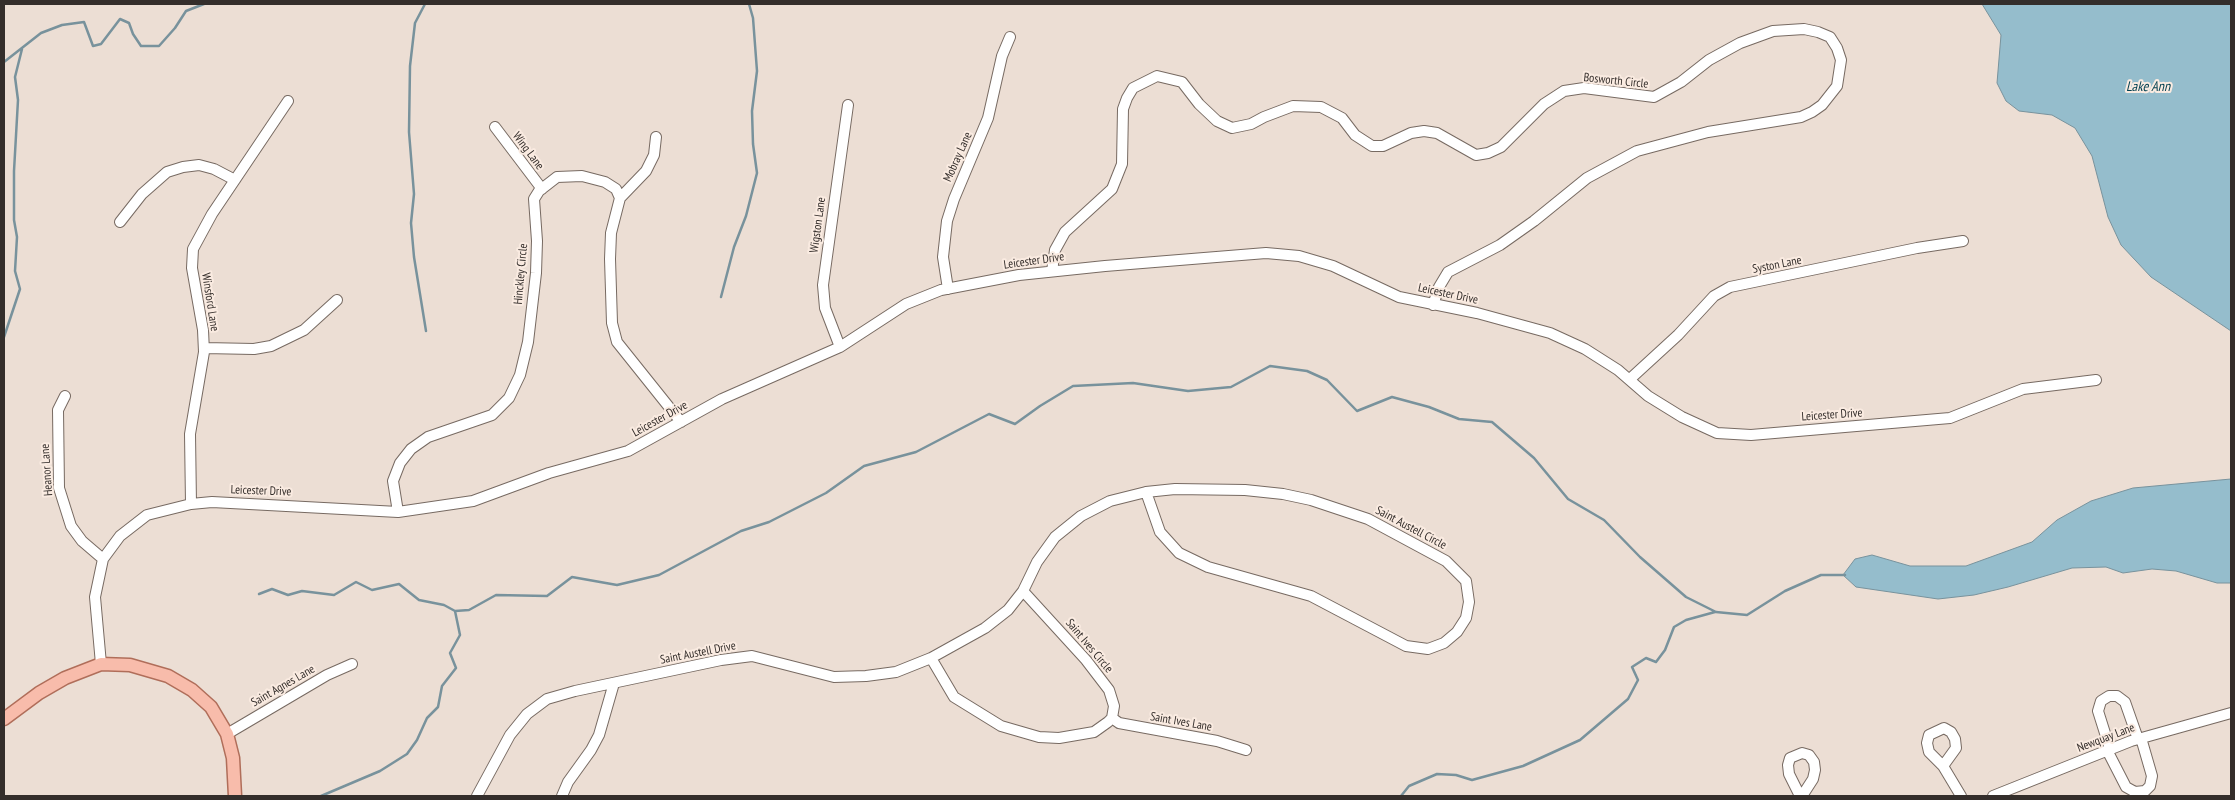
<!DOCTYPE html>
<html>
<head>
<meta charset="utf-8">
<style>
	body { margin:0 }
	#map { position:relative; width:2235px; height:800px; overflow:hidden; background:#ecded4; font-family:"PT Sans Narrow",sans-serif }
	canvas { display:block }
	.frame { position:absolute; inset:0; border:5px solid #342e2b; pointer-events:none }
</style>
</head>
<body>
<div id="map">
<canvas width="2235" height="800"></canvas>
<div class="frame"></div>
</div>
<script>
const c = document.querySelector('canvas').getContext('2d');
c.lineJoin = 'round';
function fill(path, color) {
  c.fillStyle = color;
  c.fill(path, 'evenodd');
}
function toPath(rows) {
  const path = new Path2D();
  for (const r of rows) {
    path.moveTo(r[0], r[1]);
    for (let i = 2; i < r.length; i += 2) path.lineTo(r[i], r[i + 1]);
  }
  return path;
}
function trace(path, color, width, dash) {
  c.strokeStyle = color;
  c.lineWidth = width;
  c.lineCap = dash ? 'butt' : 'round';
  c.setLineDash(dash || []);
  c.stroke(path);
}
function drawText(font, color, halo, rows, align = 'center') {
  c.font = font + ' "PT Sans Narrow",sans-serif';
  c.lineWidth = 4;
  c.setLineDash([]);
  c.textBaseline = 'middle';
  c.strokeStyle = halo;
  c.fillStyle = color;
  for (const [text, x, y, turn = 0] of rows) {
    c.save();
    c.translate(x, y);
    c.rotate((+turn || 0) * Math.PI / 180);
    c.textAlign = isNaN(turn) ? turn : align;
    if (halo) c.strokeText(text, 0, 0);
    c.fillText(text, 0, 0);
    c.restore();
  }
}
const water = toPath([
	[1982,4,2231,4,2231,331,2151,277,2121,245,2108,217,2092,156,2075,128,2052,115,2019,111,2006,101,1997,83,2001,35,1982,4],
	[2231,479,2231,583,2217,583,2176,571,2152,569,2123,573,2106,567,2072,568,2008,587,1974,595,1938,599,1856,587,1843,575,1855,559,1872,555,1910,566,1966,566,2032,542,2057,520,2091,501,2133,488,2231,479]
]);
fill(water, '#95bdcc');
trace(water, '#78929c', 1);
trace(toPath([
	[425,4,415,23,410,66,409,132,414,194,411,223,414,257,426,331],
	[4,62,41,33,62,25,84,22,93,46,101,44,120,19,129,23,133,34,141,46,159,46,175,28,186,11,204,4],
	[721,297,734,247,746,216,757,173,753,144,752,111,757,71,753,18,749,4],
	[4,337,20,289,15,271,17,237,14,220,14,171,18,100,15,77,22,49],
	[259,594,272,589,288,595,302,591,334,595,356,582,372,590,399,584,419,600,444,605,455,611,469,610,496,595,547,596,572,577,617,585,659,575,741,531,769,522,826,493,864,466,916,452,989,414,1015,424,1040,406,1073,386,1133,383,1188,391,1231,387,1270,366,1307,371,1327,380,1357,411,1392,397,1429,407,1459,419,1492,422,1534,458,1568,499,1604,520,1640,557,1686,597,1716,612,1747,615,1785,591,1821,575,1845,575],
	[321,796,380,771,407,754,417,740,427,718,438,707,442,686,456,668,450,653,460,635,455,611],
	[1401,796,1409,786,1437,774,1456,775,1472,780,1523,766,1580,740,1628,699,1638,680,1632,667,1646,658,1656,662,1665,650,1674,627,1686,620,1715,612]
]), '#78929c', 2.5);
const minor = toPath([
	[495,127,542,189],
	[620,198,646,171,654,155,656,137],
	[120,222,142,194,167,172,183,167,199,165,214,169,235,180],
	[1052,271,1055,250,1065,232,1112,189,1122,164,1123,109,1127,98,1133,88,1157,76,1182,82,1199,104,1217,121,1232,128,1251,124,1264,117,1293,106,1321,107,1342,118,1355,135,1372,146,1383,146,1411,133,1424,131,1437,133,1476,155,1488,153,1501,147,1544,104,1564,91,1584,88,1654,97,1681,82,1709,60,1740,43,1773,31,1804,29,1818,32,1830,37,1837,48,1841,60,1837,86,1822,105,1812,112,1801,117,1708,132,1637,151,1587,178,1534,221,1500,245,1448,272,1439,287,1433,305],
	[948,289,943,257,947,221,954,199,988,118,1002,56,1010,37],
	[840,347,825,308,823,285,848,105],
	[204,348,254,349,271,346,304,330,337,300],
	[1630,379,1678,335,1714,296,1730,287,1917,248,1963,241],
	[65,396,58,410,59,488,71,526,82,541,103,559],
	[1175,489,1245,490,1283,494,1311,500,1368,519,1446,561,1466,581,1469,602,1466,618,1457,632,1444,643,1428,649,1406,646,1311,596,1208,567,1179,553,1160,532,1146,492,1175,489],
	[191,504,190,434,204,352,203,330,192,268,193,249,212,214,288,101],
	[398,512,393,481,400,463,411,449,428,437,492,415,509,398,520,375,528,342,536,273,537,241,534,199,539,191,557,177,582,176,605,182,616,189,620,198,611,233,610,259,612,323,617,342,681,422],
	[931,658,954,697,1001,726,1039,737,1059,738,1094,732,1108,722,1112,718,1114,706,1109,690,1086,660,1023,591],
	[101,664,95,597,103,559,120,536,147,515,191,504,212,502,398,512,473,501,549,473,628,451,722,399,840,347,906,304,941,290,1019,275,1105,266,1266,253,1299,256,1333,266,1399,297,1477,313,1550,333,1585,349,1618,370,1648,396,1682,417,1717,433,1751,435,1950,418,2023,389,2096,380],
	[1112,718,1119,723,1217,741,1246,750],
	[227,734,327,675,352,664],
	[2110,749,2098,711,2101,701,2109,696,2117,696,2125,702,2138,739],
	[2107,750,2126,787,2135,792,2145,791,2150,786,2152,776,2141,738],
	[1943,766,1956,748,1955,739,1951,732,1944,728,1929,735,1927,743,1929,752,1943,766,1961,796],
	[477,796,510,735,527,714,547,699,575,691,721,660,752,656,834,677,866,676,896,672,931,658,985,628,1008,610,1023,591,1037,562,1055,537,1081,516,1110,501,1146,492],
	[562,796,568,782,591,750,599,735,614,683],
	[1800,796,1789,774,1788,765,1790,758,1802,753,1809,755,1814,762,1815,770,1813,779,1802,796],
	[1993,796,2131,741,2231,713]
]);
const major = toPath([
	[4,719,39,693,65,678,101,664,130,665,168,676,192,690,211,707,227,734,233,758,235,796]
]);
trace(minor, '#776a62', 12);
trace(major, '#b06e5a', 15);
trace(minor, '#fff', 10);
trace(major, '#f8bcab', 12);
drawText('12px', '#342e2b', '#faebe1', [
	["Bosworth Circle",1616,81,6],
	["Wing Lane",528,151,53],
	["Mobray Lane",958,157,-66],
	["Wigston Lane",818,225,-82],
	["Leicester Drive",1034,261,-8],
	["Syston Lane",1777,265,-11],
	["Hinckley Circle",521,274,-85],
	["Leicester Drive",1448,294,12],
	["Winsford Lane",210,302,81],
	["Leicester Drive",1832,415,-4],
	["Leicester Drive",660,419,-29],
	["Heanor Lane",47,470,-94],
	["Leicester Drive",261,491,2],
	["Saint Austell Circle",1411,528,28],
	["Saint Ives Circle",1089,646,50],
	["Saint Austell Drive",698,653,-11],
	["Saint Agnes Lane",283,686,-30],
	["Saint Ives Lane",1181,722,10],
	["Newquay Lane",2106,738,-21]
]);
drawText('italic 14px', '#013f4f', '#faebe1', [
	["Lake Ann",2148,87]
]);
</script>
</body>
</html>
